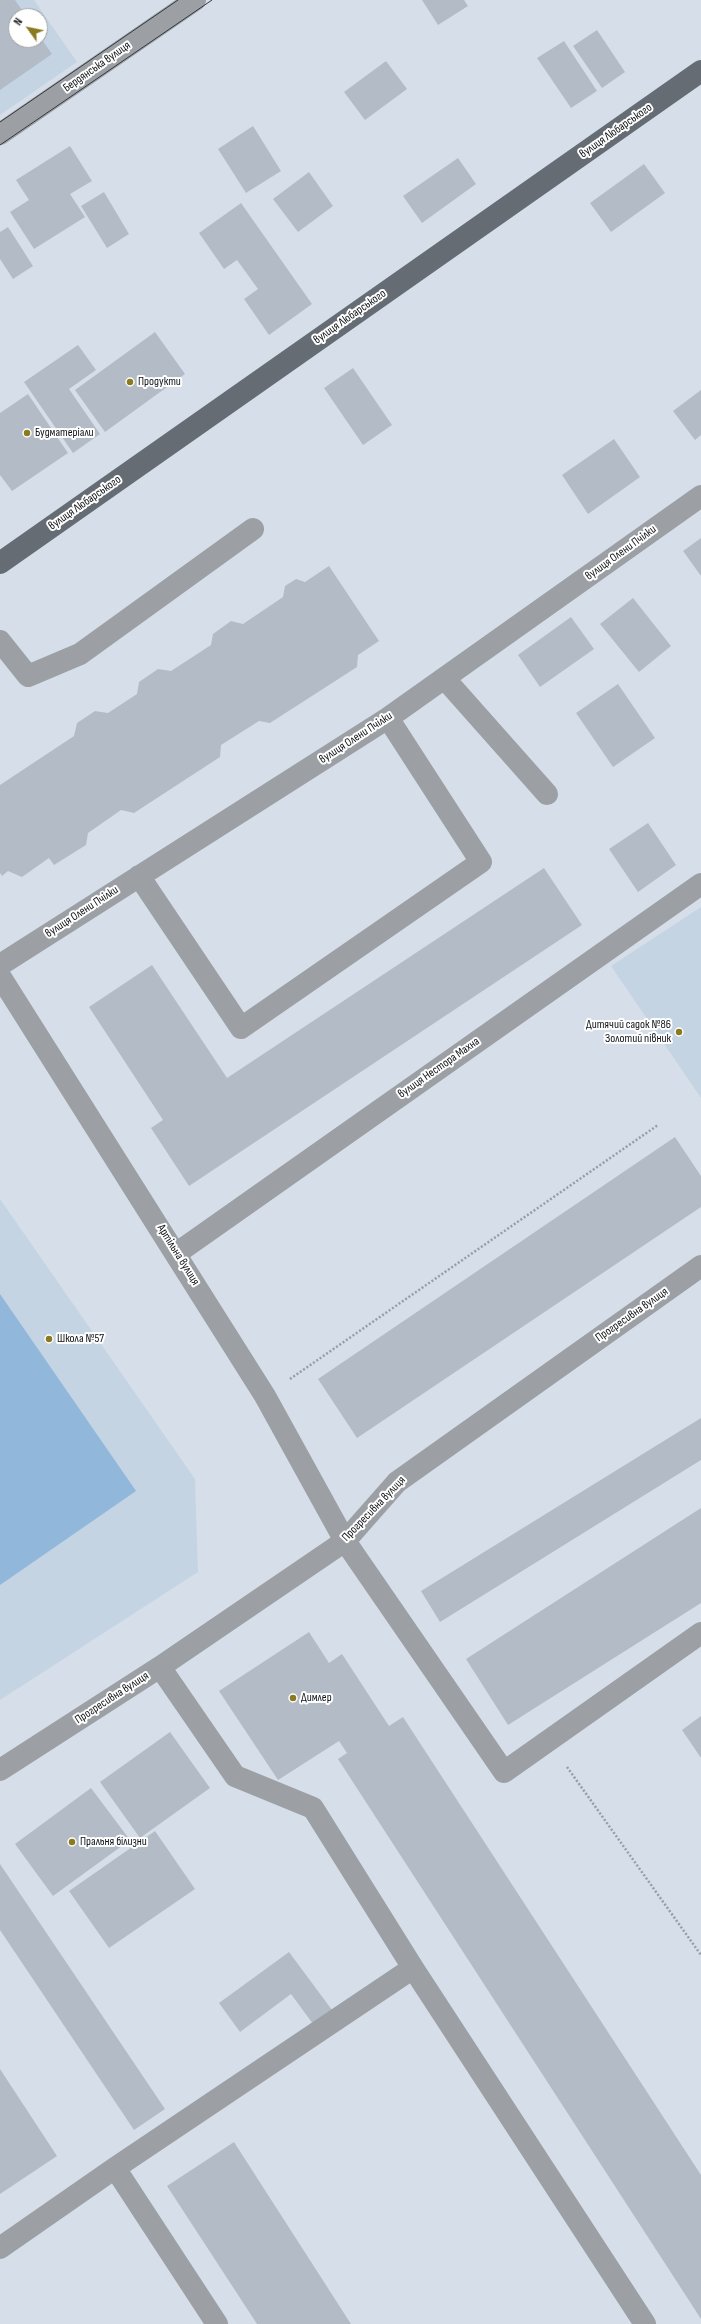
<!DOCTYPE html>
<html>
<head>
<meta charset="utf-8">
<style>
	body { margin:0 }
	#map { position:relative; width:701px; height:2324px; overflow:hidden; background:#d6dfe9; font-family:"Sofia Sans Condensed",sans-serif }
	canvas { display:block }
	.north { position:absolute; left:8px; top:8px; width:40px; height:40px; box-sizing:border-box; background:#fff; border:1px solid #9fa1a2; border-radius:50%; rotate:303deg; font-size:11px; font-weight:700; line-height:16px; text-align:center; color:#101317 }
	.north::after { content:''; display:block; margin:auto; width:14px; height:18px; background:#8b7b20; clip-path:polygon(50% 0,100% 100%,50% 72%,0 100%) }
</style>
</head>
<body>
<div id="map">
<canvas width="701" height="2324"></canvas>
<div class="north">N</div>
</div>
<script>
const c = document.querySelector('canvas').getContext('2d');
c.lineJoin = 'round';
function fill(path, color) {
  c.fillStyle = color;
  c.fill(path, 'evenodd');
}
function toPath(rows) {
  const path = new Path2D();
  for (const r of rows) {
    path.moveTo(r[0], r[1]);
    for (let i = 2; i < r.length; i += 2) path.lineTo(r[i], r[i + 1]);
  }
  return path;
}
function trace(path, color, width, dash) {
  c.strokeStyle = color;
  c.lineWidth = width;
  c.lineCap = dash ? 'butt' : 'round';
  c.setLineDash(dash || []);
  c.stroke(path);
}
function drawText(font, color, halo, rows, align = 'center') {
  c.font = font + ' "Sofia Sans Condensed",sans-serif';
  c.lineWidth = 4;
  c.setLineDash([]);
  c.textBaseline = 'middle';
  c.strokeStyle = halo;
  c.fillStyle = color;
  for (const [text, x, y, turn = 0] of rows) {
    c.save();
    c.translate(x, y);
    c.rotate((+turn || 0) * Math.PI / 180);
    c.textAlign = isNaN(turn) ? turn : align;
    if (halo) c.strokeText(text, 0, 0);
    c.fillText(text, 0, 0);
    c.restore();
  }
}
fill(toPath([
	[0,0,34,0,77,62,0,115],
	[16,16,40,16,40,40,16,40],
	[701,907,701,1098,611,966],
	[0,1199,195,1479,198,1572,0,1700]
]), '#c5d4e3');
fill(toPath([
	[0,1294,136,1491,0,1585]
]), '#91b7db');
fill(toPath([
	[0,0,15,0,26,16,16,16,16,40,40,40,40,37,52,54,0,90],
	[422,0,464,0,468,6,438,25],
	[597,30,625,72,602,88,573,46],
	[564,41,597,91,571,108,537,58],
	[386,61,407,89,365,120,344,92],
	[253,126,281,171,246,193,218,149],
	[70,146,92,181,70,194,85,217,34,249,10,212,29,200,16,180],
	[458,158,476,184,422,223,403,196],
	[644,164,665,193,611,232,590,203],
	[309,172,333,206,298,232,273,199],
	[104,192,129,234,107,248,81,206],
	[241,203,312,304,269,335,244,299,258,289,237,260,224,269,199,233],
	[8,227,33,266,13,279,0,259,0,232],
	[155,332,185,374,105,432,75,390],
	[78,345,96,370,69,389,100,434,73,453,24,382],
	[353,368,392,425,363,445,324,388],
	[701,390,701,435,695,440,673,411],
	[28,394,68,453,12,491,0,475,0,413],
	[614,439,640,477,588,514,562,475],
	[701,538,701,576,683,551],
	[329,566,379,641,358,655,357,667,270,723,259,721,221,745,220,757,134,813,121,810,88,833,86,845,54,865,49,858,22,877,8,871,2,876,0,873,0,785,74,736,77,723,95,711,108,713,137,694,139,682,158,669,171,671,211,645,213,634,231,621,243,624,283,597,285,586,296,579,305,582],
	[633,598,671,646,639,672,600,624],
	[571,617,594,649,540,687,518,655],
	[618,684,655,738,613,767,576,713],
	[648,823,676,865,638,892,609,849],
	[544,868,582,925,189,1186,151,1128,163,1120,89,1007,152,965,227,1078],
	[675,1137,701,1176,701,1207,357,1438,318,1379],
	[701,1418,701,1460,440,1622,421,1591],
	[701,1508,701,1603,508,1725,466,1659],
	[309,1632,329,1663,342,1654,389,1726,403,1717,701,2175,701,2319,338,1759,347,1753,339,1741,278,1780,219,1691],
	[701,1716,701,1758,682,1730],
	[170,1732,210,1788,140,1838,100,1782],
	[91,1788,130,1840,53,1896,15,1844],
	[155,1831,195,1889,109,1948,69,1891],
	[0,1864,165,2109,134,2130,0,1930],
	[289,1952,332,2010,313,2024,291,1994,240,2032,219,2003],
	[0,2069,57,2156,0,2194],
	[234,2142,351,2324,257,2324,167,2186]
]), '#b3bcc6');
trace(toPath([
	[290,1379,658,1125],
	[567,1767,701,1955]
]), '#969da5', 2.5, [2, 2]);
trace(toPath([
	[0,134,195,0],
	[0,641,28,676,80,654,253,529],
	[445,679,547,794],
	[139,876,241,1028,481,862,388,718],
	[0,965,388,718,701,496],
	[0,976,265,1396,345,1541,504,1772,701,1633],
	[177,1253,701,884],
	[160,1667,235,1776,313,1808,413,1968,645,2324],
	[0,1770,160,1667,345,1541,397,1482,701,1266],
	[115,2168,217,2324],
	[0,2248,115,2168,413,1968]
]), '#9ca0a4', 22);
trace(toPath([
	[0,563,701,71]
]), '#656c73', 22);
trace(toPath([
	[0,122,178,0],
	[0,145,212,0]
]), '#34383d', 1);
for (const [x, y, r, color] of [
	[130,382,4,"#8b7b20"],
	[27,433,4,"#8b7b20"],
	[679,1032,4,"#8b7b20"],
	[49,1339,4,"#8b7b20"],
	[293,1698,4,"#8b7b20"],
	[72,1842,4,"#8b7b20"]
]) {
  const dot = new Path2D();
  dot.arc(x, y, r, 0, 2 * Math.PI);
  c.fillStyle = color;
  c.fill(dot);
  trace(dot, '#fff', 1.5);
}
drawText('12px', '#101317', '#fff', [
	["Бердянська вулиця",97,67,-35],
	["вулиця Любарського",616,131,-35],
	["вулиця Любарського",350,317,-35],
	["вулиця Любарського",85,503,-35],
	["вулиця Олени Пчілки",621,553,-36],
	["вулиця Олени Пчілки",356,738,-33],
	["вулиця Олени Пчілки",82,912,-33],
	["вулиця Нестора Махна",439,1068,-35],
	["Артільна вулиця",178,1255,58],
	["Прогресивна вулиця",632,1315,-35],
	["Прогресивна вулиця",374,1509,-46],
	["Прогресивна вулиця",112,1698,-33]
]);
drawText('12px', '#101317', '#fff', [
	["Продукти",138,382],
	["Будматеріали",35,433],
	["Дитячий садок №86",671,1025,"right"],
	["Золотий півник",671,1039,"right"],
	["Школа №57",57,1339],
	["Димлер",301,1698],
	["Пральня білизни",80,1842]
], 'left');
</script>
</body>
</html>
